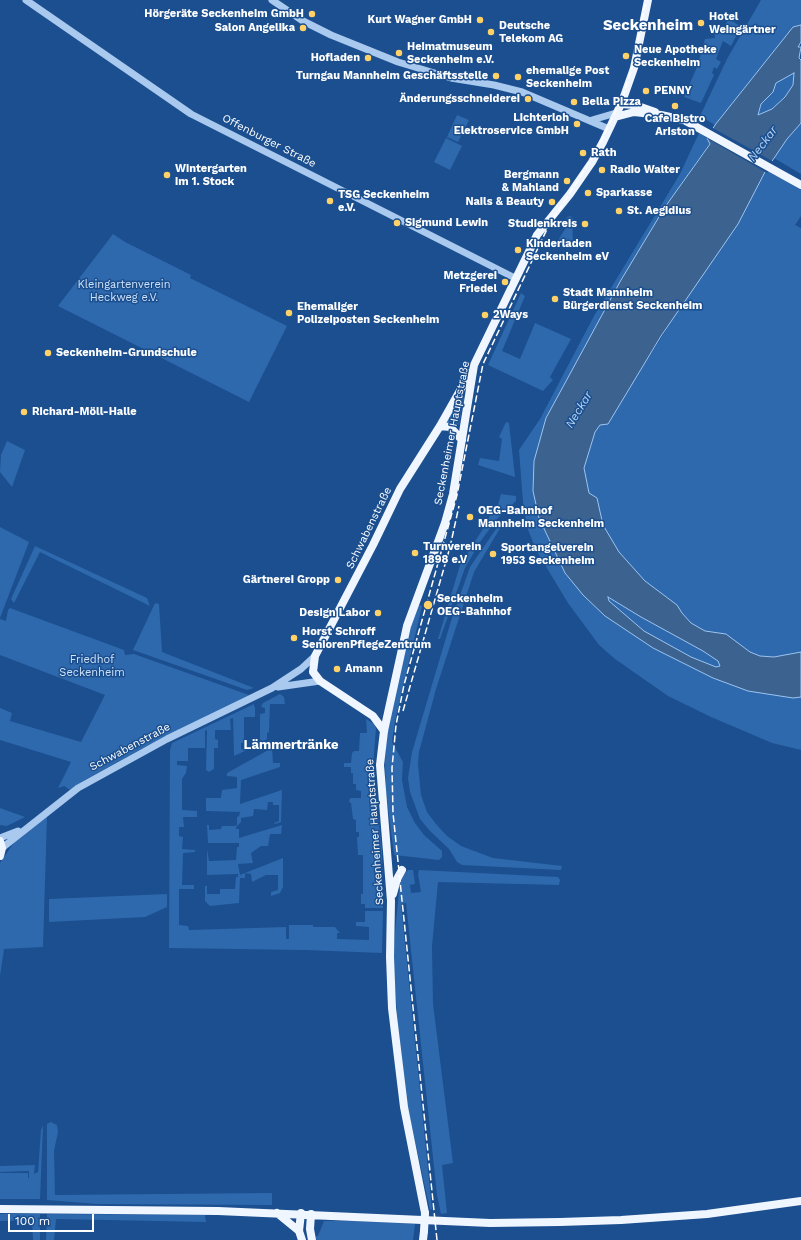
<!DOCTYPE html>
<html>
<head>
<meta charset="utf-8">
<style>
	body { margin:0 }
	#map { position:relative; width:801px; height:1240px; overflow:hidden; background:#1b4f8f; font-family:"Work Sans",sans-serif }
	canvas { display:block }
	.scale { position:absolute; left:8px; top:1214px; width:86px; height:18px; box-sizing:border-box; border:2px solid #fff; border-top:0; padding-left:5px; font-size:12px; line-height:14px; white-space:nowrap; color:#fff; -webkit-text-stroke:3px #1b4f8f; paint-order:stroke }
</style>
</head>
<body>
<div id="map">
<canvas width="801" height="1240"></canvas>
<div class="scale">100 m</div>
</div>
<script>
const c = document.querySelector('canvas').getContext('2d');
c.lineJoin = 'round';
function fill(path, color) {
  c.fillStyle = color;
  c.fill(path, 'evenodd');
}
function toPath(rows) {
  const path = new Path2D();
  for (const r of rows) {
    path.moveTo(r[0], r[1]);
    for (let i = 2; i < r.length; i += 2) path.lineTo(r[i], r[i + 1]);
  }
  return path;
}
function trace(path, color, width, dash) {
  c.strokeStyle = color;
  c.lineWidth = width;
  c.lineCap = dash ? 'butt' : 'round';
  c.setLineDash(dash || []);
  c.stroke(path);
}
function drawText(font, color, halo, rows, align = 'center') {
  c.font = font + ' "Work Sans",sans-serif';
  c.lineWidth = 3;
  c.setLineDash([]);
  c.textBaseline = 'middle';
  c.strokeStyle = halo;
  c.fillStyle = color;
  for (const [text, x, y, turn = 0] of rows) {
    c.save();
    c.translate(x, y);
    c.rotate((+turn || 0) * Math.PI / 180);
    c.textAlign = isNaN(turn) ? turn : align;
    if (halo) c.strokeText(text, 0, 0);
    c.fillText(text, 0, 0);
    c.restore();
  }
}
fill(toPath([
	[761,0,801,0,801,25,793,27,715,125,700,116,727,59],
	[728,18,741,27,731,46,723,41,716,59,721,62,717,69,714,67,712,73,714,75,701,103,684,97,697,67,705,39,715,38,714,30,716,29,716,25,725,27],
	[794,72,793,85,785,97,772,109,758,116,761,104,773,92,776,83],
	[457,115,469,120,458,142,447,137],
	[801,123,801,174,774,158,787,139],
	[699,133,707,138,710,143,665,207,567,465,651,354,766,170,801,190,801,216,795,225,801,228,801,750,772,743,711,717,668,696,615,659,599,645,568,603,536,550,527,527,523,502,519,450,540,419,594,316,680,174],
	[446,138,462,146,450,170,434,162],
	[570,216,575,221,572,221,573,241,557,242,570,221,566,218],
	[113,234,125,242,191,275,190,278,287,326,249,402,58,306],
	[521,293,525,296,502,351,520,359,535,323,571,339,550,377,553,380,543,391,488,365],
	[461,396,464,398,459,424,457,428,445,423],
	[506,422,509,423,515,477,478,465,480,458,499,461,502,439,499,437],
	[7,441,25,450,12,487,0,472,1,455],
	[501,494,516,496,516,501,497,519,480,542,465,568,440,639,438,639,460,565,488,521,490,514,492,512,496,512],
	[505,520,474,572,436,689,419,752,418,764,421,795,427,812,436,824,447,836,461,846,493,858,562,866,561,870,462,865,457,862,449,849,430,831,420,819,410,792,408,778,412,752,451,621,470,567,496,529],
	[0,527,29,542,0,618],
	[35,546,147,598,150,606,40,552,14,603,11,599],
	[155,603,159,604,162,652,254,688,247,690,133,650],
	[417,604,422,606,395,721,392,742,403,762,402,780,407,807,415,823,424,835,442,851,442,857,439,860,394,855,386,792,385,762,387,730,406,634],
	[10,608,124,650,125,655,134,654,249,695,141,749,81,782,70,790,64,786,58,788,71,762,0,740,0,708,12,713,10,721,81,742,105,695,0,655,0,619,6,621,8,610],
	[280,694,284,697,285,704,270,704,269,732,267,733,267,739,262,742,260,740,260,714,265,713,265,708,261,707,263,703],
	[254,704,254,707,255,706,255,717,244,717,244,743,241,743,241,749,247,750,234,756,233,718,230,719,231,730,215,730,215,739,218,740,218,748,214,748,214,769,209,772,206,770,207,730,205,731,205,748,188,748,188,761,177,761,177,765,187,766,186,773,182,779,182,810,197,811,197,817,183,817,184,827,179,827,179,836,183,837,182,849,195,850,195,852,183,853,182,885,194,885,194,889,179,889,179,925,188,926,189,930,286,927,286,939,289,939,289,925,313,925,313,927,335,927,340,933,337,933,337,939,369,940,369,927,356,926,356,922,365,922,365,911,383,911,382,953,305,950,169,948,170,750,172,743],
	[366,719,374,724,376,728,373,767,382,851,383,908,365,908,365,904,361,904,361,894,363,894,363,855,358,855,357,837,359,837,359,832,356,832,356,820,353,819,351,803,349,802,350,798,361,798,361,791,356,790,356,784,353,784,353,773,351,773,351,767,344,767,344,763,351,763,352,753,354,751,359,751,360,733,367,733],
	[272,748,273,763,280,763,280,767,241,780,240,804,282,790,281,822,275,824,274,823,279,821,279,805,273,805,273,802,268,802,267,810,254,809,253,816,241,818,241,822,236,827,236,829,239,829,239,838,282,825,281,834,270,834,268,846,261,846,251,853,253,863,238,864,240,875,283,858,283,887,280,893,271,896,271,892,278,890,278,875,266,875,252,882,251,874,245,873,245,878,240,878,239,903,210,906,205,901,205,886,207,886,207,894,220,894,220,889,235,889,236,877,238,877,238,874,207,875,207,849,209,861,236,860,237,847,239,847,239,843,208,843,207,825,209,825,209,830,221,829,222,826,235,826,237,825,237,817,239,816,240,812,206,811,206,798,221,798,222,790,237,788,237,777,227,776,227,773],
	[0,808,25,817,7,826,0,825],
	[47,816,43,947,4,949,0,976,0,863,13,844],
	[408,870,413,870,415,884,410,885,411,893,421,892,418,874,419,870,558,877,560,880,559,885,438,882,432,946,433,1004,453,1163,442,1165,447,1213,441,1214,437,1195,406,903,401,904,432,1209,430,1210,407,1104,397,1015,393,955,400,880],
	[167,894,167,907,145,917,49,922,49,899],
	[51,1122,57,1125,58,1132,54,1151,55,1195,272,1193,272,1205,97,1204,47,1200,47,1124],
	[43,1126,40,1199,0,1199,0,1173,28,1173,28,1178,29,1178,29,1171,0,1172,0,1166,35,1165,34,1174,38,1172,41,1130],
	[0,1214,40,1214,40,1240,33,1240,32,1220,0,1221],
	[47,1214,205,1215,206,1222,56,1219,54,1240,46,1240],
	[324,1221,357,1221,415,1224,413,1240,317,1240,315,1237,318,1236]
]), '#2e69ad');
const water = toPath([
	[801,25,801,42,798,47,801,47,799,58,801,60,801,123,787,139,766,170,738,224,661,336,608,424,600,425,595,432,584,468,589,493,597,498,603,525,619,552,645,581,677,605,682,613,691,623,705,631,726,634,750,652,760,656,774,657,801,652,801,697,793,698,748,691,713,678,653,648,605,616,583,595,565,573,539,518,533,491,534,461,546,418,621,280,665,207,710,144,707,138,715,125,793,27,801,25],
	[794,73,793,85,785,97,772,109,758,115,761,104,773,92,776,83,794,73],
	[608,597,641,617,703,651,718,661,720,666,716,667,691,657,644,631,609,601,608,597]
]);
fill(water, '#3c6290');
trace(water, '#9cc4f0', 1);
fill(toPath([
	[711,127,774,162,767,173,705,137]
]), '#1b4f8f');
trace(toPath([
	[26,0,191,114,515,278],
	[272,0,303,21,331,35,398,62,451,78,494,85,522,92,609,129],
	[592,120,616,113],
	[278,687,320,681],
	[0,838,18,831],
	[2,848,78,788,167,739,272,688,301,669,315,656]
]), '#a9c9ee', 7);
trace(toPath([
	[621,104,635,105,655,112],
	[615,117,634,112,661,115,684,120,801,185],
	[440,426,450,427,462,440],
	[384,731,373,716,320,681,313,672,315,656,373,545,400,489,440,426,470,373],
	[0,841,2,848,0,856],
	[393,894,397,879,402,870],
	[0,1209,218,1211,490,1223,560,1222,621,1220,707,1214,801,1201],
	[277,1213,299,1231],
	[301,1213,299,1231,302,1240],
	[425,1213,404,1107,392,1008,390,957,391,901,380,765,384,731,407,626,445,523,453,494,474,365,537,235,570,194,592,162,603,142,622,102,634,68,648,0],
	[311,1214,310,1229,312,1240],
	[423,1240,424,1231]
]), '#f0f6ff', 8);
trace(toPath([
	[403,711,450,547,459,506],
	[437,1240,393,813,392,768,396,725,404,685,457,495,483,364,548,227,596,152,623,96,634,61,646,0]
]), '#fff', 1.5, [7, 3]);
trace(toPath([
	[424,1231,425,1213]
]), '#f0f6ff', 8);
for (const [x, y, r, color] of [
	[312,14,4,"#ffd166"],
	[480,20,4,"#ffd166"],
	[701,23,4,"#ffd166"],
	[303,28,4,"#ffd166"],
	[491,32,4,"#ffd166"],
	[399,53,4,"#ffd166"],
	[626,56,4,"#ffd166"],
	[368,58,4,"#ffd166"],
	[496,76,4,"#ffd166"],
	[518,77,4,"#ffd166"],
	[646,91,4,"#ffd166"],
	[528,99,4,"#ffd166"],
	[574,102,4,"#ffd166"],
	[675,106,4,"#ffd166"],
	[577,124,4,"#ffd166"],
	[583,153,4,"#ffd166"],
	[602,170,4,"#ffd166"],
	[167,175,4,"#ffd166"],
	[567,181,4,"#ffd166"],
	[588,193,4,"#ffd166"],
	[330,201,4,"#ffd166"],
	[552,202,4,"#ffd166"],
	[619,211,4,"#ffd166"],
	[397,223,4,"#ffd166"],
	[585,224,4,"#ffd166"],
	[518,250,4,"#ffd166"],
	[505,282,4,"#ffd166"],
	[555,299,4,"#ffd166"],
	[289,313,4,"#ffd166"],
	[485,315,4,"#ffd166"],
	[48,353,4,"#ffd166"],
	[24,412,4,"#ffd166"],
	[470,517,4,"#ffd166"],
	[415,553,4,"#ffd166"],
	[493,554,4,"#ffd166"],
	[338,580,4,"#ffd166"],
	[428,605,5,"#ffd166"],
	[378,613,4,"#ffd166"],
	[294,638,4,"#ffd166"],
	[337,669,4,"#ffd166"]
]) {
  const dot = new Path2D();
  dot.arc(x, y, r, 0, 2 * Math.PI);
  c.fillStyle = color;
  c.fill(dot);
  trace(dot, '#1b4f8f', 1.5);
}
drawText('bold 11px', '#fff', '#1b4f8f', [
	["Hörgeräte Seckenheim GmbH",304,14,"right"],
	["Hotel",709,17],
	["Weingärtner",709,30],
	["Kurt Wagner GmbH",472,20,"right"],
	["Deutsche",499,26],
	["Telekom AG",499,39],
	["Salon Angelika",295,28,"right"],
	["Heimatmuseum",407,47],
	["Seckenheim e.V.",407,60],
	["Neue Apotheke",634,50],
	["Seckenheim",634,63],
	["Hofladen",360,58,"right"],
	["ehemalige Post",526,71],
	["Seckenheim",526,84],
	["Turngau Mannheim Geschäftsstelle",488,76,"right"],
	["PENNY",654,91],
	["Änderungsschneiderei",520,99,"right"],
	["Bella Pizza",582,102],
	["Lichterloh",569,118,"right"],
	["Elektroservice GmbH",569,131,"right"],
	["Cafe Bistro",675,119,"center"],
	["Ariston",675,132,"center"],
	["Rath",591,153],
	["Wintergarten",175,169],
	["im 1. Stock",175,182],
	["Radio Walter",610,170],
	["Bergmann",559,175,"right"],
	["& Mahland",559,188,"right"],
	["Sparkasse",596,193],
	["TSG Seckenheim",338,195],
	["e.V.",338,208],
	["Nails & Beauty",544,202,"right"],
	["St. Aegidius",627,211],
	["Sigmund Lewin",405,223],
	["Studienkreis",577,224,"right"],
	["Kinderladen",526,244],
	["Seckenheim eV",526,257],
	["Metzgerei",497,276,"right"],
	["Friedel",497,289,"right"],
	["Stadt Mannheim",563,293],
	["Bürgerdienst Seckenheim",563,306],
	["Ehemaliger",297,307],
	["Polizeiposten Seckenheim",297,320],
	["2Ways",493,315],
	["Seckenheim-Grundschule",56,353],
	["Richard-Möll-Halle",32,412],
	["OEG-Bahnhof",478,511],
	["Mannheim Seckenheim",478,524],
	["Turnverein",423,547],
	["1898 e.V",423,560],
	["Sportangelverein",501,548],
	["1953 Seckenheim",501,561],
	["Gärtnerei Gropp",330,580,"right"],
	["Seckenheim",437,599],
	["OEG-Bahnhof",437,612],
	["Design Labor",370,613,"right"],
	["Horst Schroff",302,632],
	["SeniorenPflegeZentrum",302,645],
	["Amann",345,669]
], 'left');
drawText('11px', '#fff', '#1b4f8f', [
	["Offenburger Straße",269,141,27],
	["Seckenheimer Hauptstraße",452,433,-79],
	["Schwabenstraße",369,528,-64],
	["Schwabenstraße",130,747,-28],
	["Seckenheimer Hauptstraße",375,832,-94]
]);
drawText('11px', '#cfe3fa', '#1b4f8f', [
	["Kleingartenverein",124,285],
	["Heckweg e.V.",124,298],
	["Friedhof",92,660],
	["Seckenheim",92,673]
]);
drawText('italic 12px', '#b5d3f5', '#1b4f8f', [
	["Neckar",763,144,-53],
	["Neckar",579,410,-59]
]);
drawText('bold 13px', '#fff', '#1b4f8f', [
	["Lämmertränke",291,745]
]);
drawText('bold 15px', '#fff', '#1b4f8f', [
	["Seckenheim",648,26]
]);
</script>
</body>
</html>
